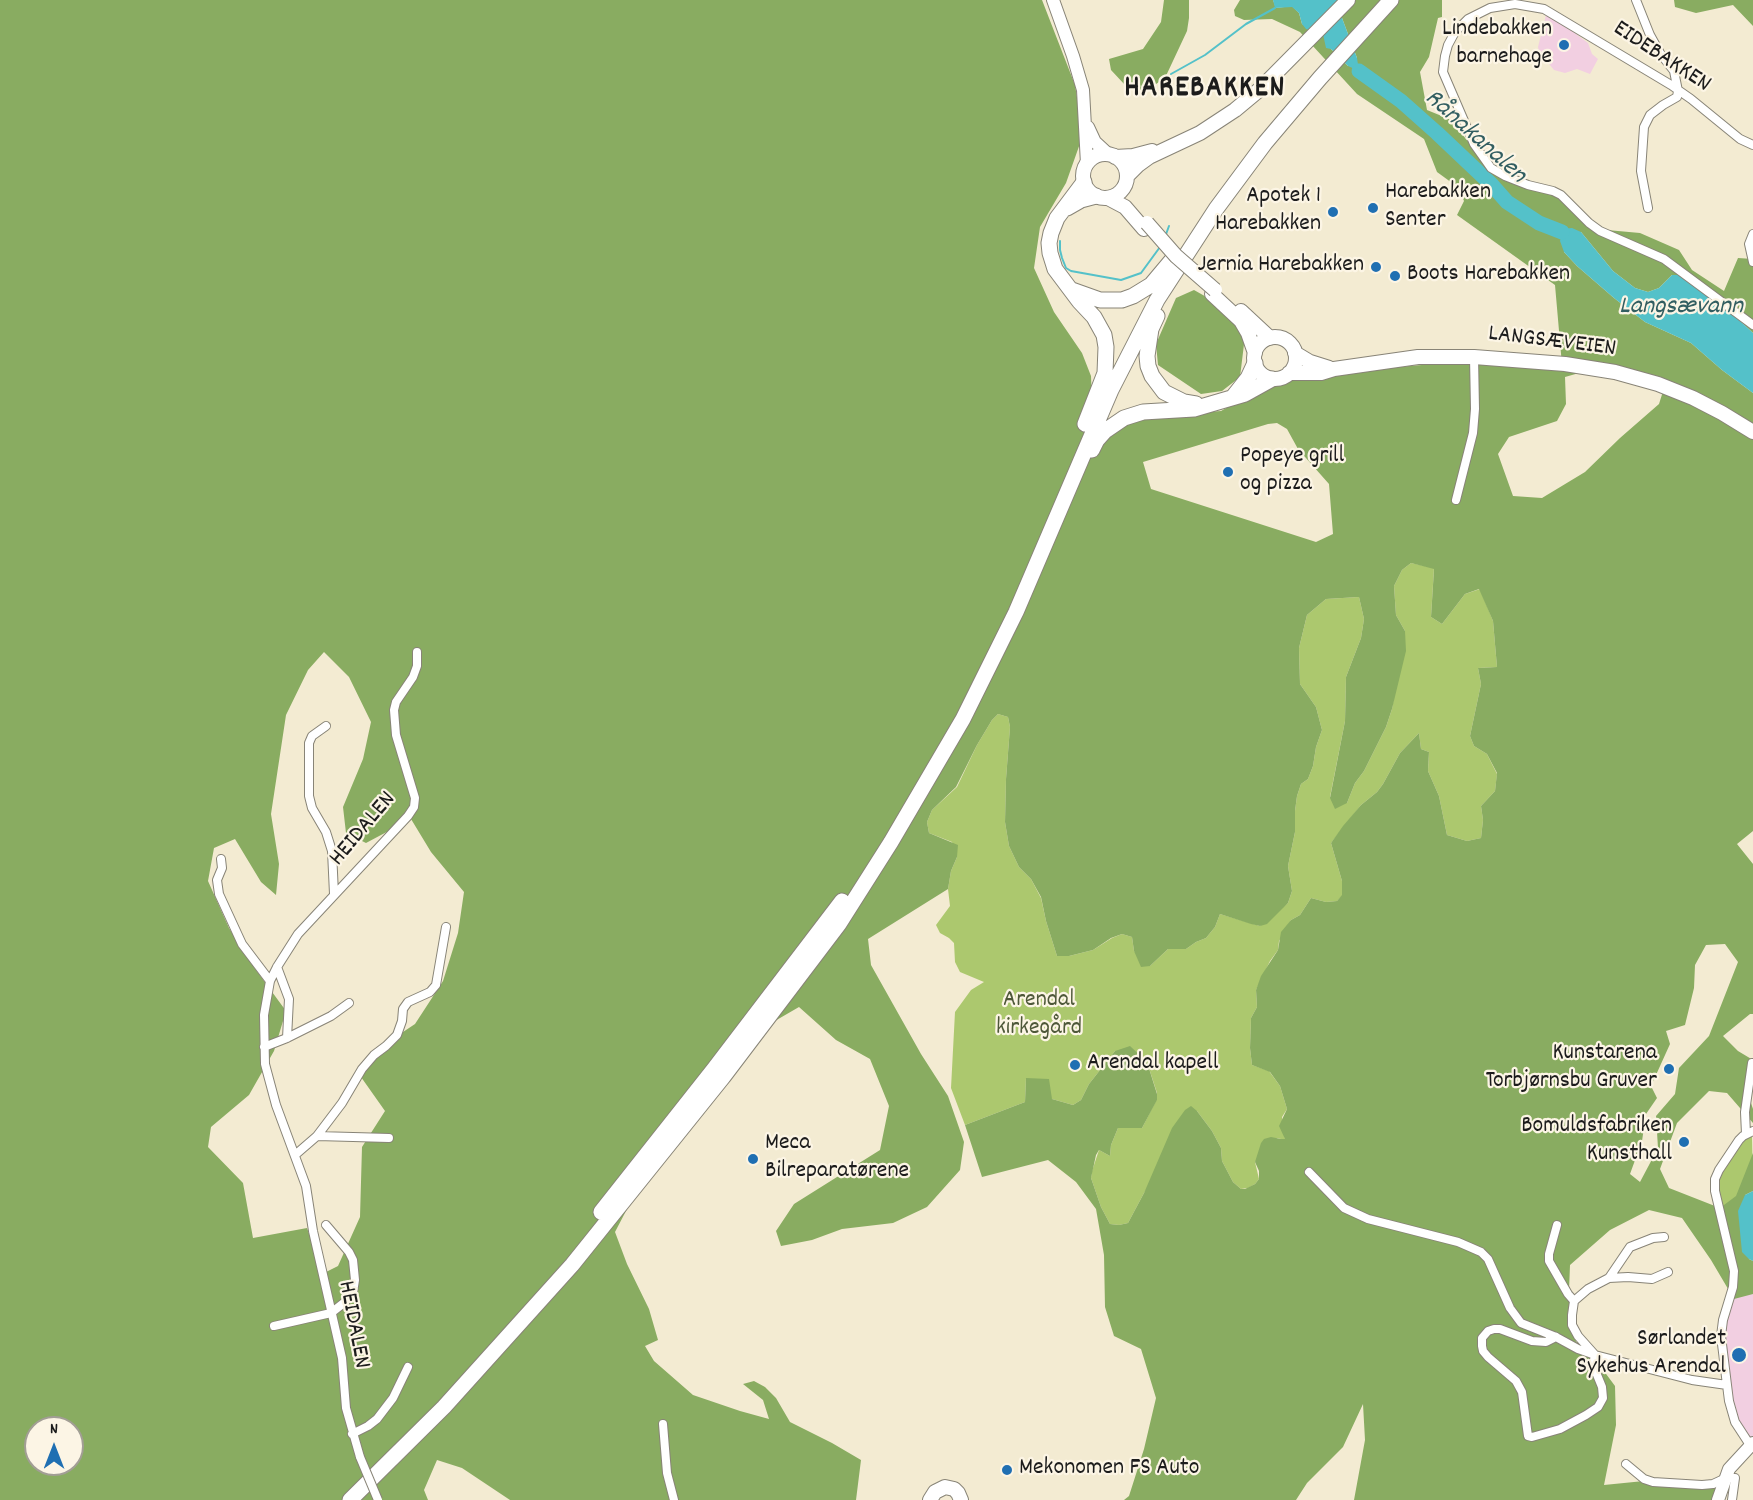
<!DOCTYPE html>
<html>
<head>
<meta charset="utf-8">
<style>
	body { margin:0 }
	#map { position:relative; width:1753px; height:1500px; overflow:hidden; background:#f3ebd2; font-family:Dekko,sans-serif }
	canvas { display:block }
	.north { position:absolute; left:24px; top:1416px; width:60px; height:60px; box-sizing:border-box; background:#fcf5e5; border:2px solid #a29e95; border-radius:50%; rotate:0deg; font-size:16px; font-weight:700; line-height:24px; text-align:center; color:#1c1c1c }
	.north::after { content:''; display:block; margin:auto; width:21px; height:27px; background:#1f6fb2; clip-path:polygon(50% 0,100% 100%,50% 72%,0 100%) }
</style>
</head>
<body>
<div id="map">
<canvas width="1753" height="1500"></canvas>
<div class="north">N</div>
</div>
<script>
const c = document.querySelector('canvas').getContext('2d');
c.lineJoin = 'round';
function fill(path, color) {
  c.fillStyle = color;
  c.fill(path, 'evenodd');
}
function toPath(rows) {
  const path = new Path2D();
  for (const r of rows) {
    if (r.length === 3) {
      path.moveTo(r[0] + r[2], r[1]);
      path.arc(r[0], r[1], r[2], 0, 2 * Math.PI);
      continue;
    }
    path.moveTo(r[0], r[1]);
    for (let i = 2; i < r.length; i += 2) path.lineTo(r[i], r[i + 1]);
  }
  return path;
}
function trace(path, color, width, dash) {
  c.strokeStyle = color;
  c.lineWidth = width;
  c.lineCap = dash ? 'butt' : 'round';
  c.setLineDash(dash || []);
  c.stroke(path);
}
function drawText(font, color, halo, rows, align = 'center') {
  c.font = font + ' Dekko,sans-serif';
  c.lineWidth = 4.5;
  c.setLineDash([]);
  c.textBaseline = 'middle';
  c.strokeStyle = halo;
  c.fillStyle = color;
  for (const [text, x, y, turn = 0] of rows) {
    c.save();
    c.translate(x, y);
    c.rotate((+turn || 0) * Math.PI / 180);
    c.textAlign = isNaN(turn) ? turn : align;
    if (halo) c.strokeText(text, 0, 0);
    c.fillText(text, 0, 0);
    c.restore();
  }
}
fill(toPath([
	[1546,15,1572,31,1588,43,1592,54,1598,59,1590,74,1577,69,1565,73,1554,70,1539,52,1538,47],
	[1753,1262,1753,1438,1751,1439,1732,1411,1724,1332,1728,1303]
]), '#f2cfe1');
fill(toPath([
	[1411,563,1434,568,1431,617,1442,624,1465,594,1480,589,1493,621,1497,667,1478,668,1481,684,1470,736,1474,746,1487,754,1497,774,1495,791,1481,806,1483,820,1481,838,1467,841,1447,835,1439,796,1428,771,1429,752,1421,749,1419,733,1400,753,1383,784,1377,792,1361,805,1331,843,1342,881,1343,895,1337,901,1326,902,1311,898,1300,915,1291,920,1279,941,1278,950,1270,961,1256,990,1257,1007,1251,1018,1250,1048,1252,1065,1269,1071,1280,1086,1287,1109,1282,1117,1285,1139,1281,1139,1277,1138,1255,1162,1259,1179,1255,1184,1248,1188,1241,1189,1233,1182,1222,1161,1221,1148,1212,1131,1197,1111,1144,1193,1128,1223,1119,1225,1110,1224,1101,1207,1091,1178,1092,1171,1099,1150,1110,1156,1111,1145,1118,1128,1142,1128,1157,1099,1157,1093,1147,1062,1115,1051,1089,1084,1081,1100,1073,1105,1052,1099,1026,1078,1025,1102,965,1125,951,1088,955,1012,971,990,984,982,960,972,955,962,954,943,949,938,940,933,936,925,950,906,948,889,951,871,957,857,952,842,929,833,927,822,932,810,957,787,977,745,992,720,998,714,1008,717,1010,727,1006,779,1005,822,1009,846,1019,867,1031,879,1041,898,1046,921,1057,956,1069,956,1093,950,1112,938,1122,934,1132,937,1134,951,1150,966,1168,949,1186,949,1196,942,1206,938,1215,927,1220,914,1260,926,1288,903,1292,891,1288,866,1295,832,1295,811,1297,796,1301,784,1308,779,1313,766,1316,747,1322,730,1316,707,1300,684,1299,648,1307,615,1326,599,1359,597,1364,619,1361,638,1346,677,1345,721,1330,797,1347,803,1355,783,1364,771,1386,727,1392,709,1405,631,1396,615,1394,586,1402,570],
	[1752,1136,1753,1182,1727,1224,1718,1188,1720,1177,1735,1152,1745,1139]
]), '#acc86e');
fill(toPath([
	[0,0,1042,0,1075,85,1083,135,1066,183,1040,227,1034,268,1054,312,1082,353,1091,376,1093,426,1139,417,1221,411,1258,390,1298,375,1434,364,1562,365,1555,285,1457,215,1464,201,1459,188,1437,172,1424,139,1357,94,1300,32,1272,19,1244,20,1235,16,1234,10,1240,0,1273,0,1276,8,1292,6,1299,13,1302,24,1323,34,1331,49,1348,66,1357,58,1342,18,1341,0,1442,0,1442,17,1438,18,1429,57,1420,72,1427,110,1449,119,1472,146,1512,178,1561,193,1596,229,1640,233,1679,250,1692,270,1724,291,1738,258,1753,259,1753,333,1739,320,1672,275,1659,288,1648,292,1635,288,1613,271,1581,232,1564,252,1577,266,1614,298,1645,322,1691,343,1722,370,1753,393,1753,831,1737,844,1753,864,1753,1014,1750,1014,1723,1036,1738,1051,1753,1060,1753,1087,1750,1100,1753,1109,1753,1123,1727,1093,1709,1091,1677,1123,1660,1169,1669,1188,1720,1208,1736,1196,1753,1153,1753,1191,1745,1195,1749,1259,1753,1261,1753,1294,1734,1299,1711,1260,1682,1218,1649,1210,1610,1230,1570,1265,1569,1291,1576,1342,1592,1349,1595,1359,1615,1386,1616,1425,1604,1485,1644,1481,1718,1485,1713,1500,1354,1500,1365,1440,1363,1404,1343,1447,1307,1483,1296,1500,1124,1500,1129,1496,1144,1449,1156,1398,1141,1349,1114,1336,1105,1307,1104,1255,1096,1209,1076,1182,1048,1160,982,1177,965,1125,1025,1102,1026,1078,1049,1079,1052,1099,1073,1105,1081,1100,1089,1084,1115,1051,1130,1046,1147,1062,1157,1094,1157,1100,1142,1128,1118,1128,1111,1145,1110,1156,1099,1150,1096,1155,1091,1178,1101,1207,1110,1224,1119,1225,1128,1223,1144,1193,1172,1128,1185,1110,1191,1106,1197,1111,1212,1131,1221,1148,1222,1161,1233,1182,1241,1189,1245,1189,1255,1184,1259,1179,1259,1171,1255,1162,1261,1143,1264,1139,1271,1137,1281,1139,1285,1139,1279,1126,1287,1109,1280,1086,1270,1072,1252,1065,1250,1048,1251,1018,1257,1007,1256,990,1261,976,1278,950,1281,932,1291,920,1300,915,1311,898,1326,902,1337,901,1342,895,1342,881,1331,843,1343,826,1361,805,1377,792,1383,784,1400,753,1419,733,1421,749,1429,752,1428,771,1439,796,1447,835,1467,841,1481,838,1483,820,1481,806,1495,791,1497,773,1487,754,1474,746,1470,736,1481,684,1478,668,1497,667,1493,621,1479,589,1465,594,1442,624,1431,617,1434,569,1411,563,1402,570,1394,586,1396,615,1405,631,1406,651,1392,709,1386,727,1364,771,1355,783,1347,803,1335,809,1330,798,1345,721,1346,677,1361,638,1364,619,1359,597,1326,599,1307,615,1299,648,1300,684,1316,707,1322,730,1316,747,1313,766,1308,779,1301,784,1297,796,1295,811,1295,832,1288,866,1292,891,1288,903,1267,924,1260,926,1251,924,1220,914,1215,927,1206,938,1196,942,1186,949,1168,949,1150,966,1141,967,1134,951,1132,937,1122,934,1111,938,1093,950,1069,956,1057,956,1046,921,1041,897,1031,879,1019,867,1009,846,1005,822,1006,779,1010,727,1008,717,998,714,992,720,977,745,956,787,932,810,927,822,929,833,958,845,957,857,951,871,948,889,868,939,871,965,921,1054,948,1096,964,1142,960,1170,927,1207,893,1223,842,1229,812,1240,781,1246,776,1231,794,1204,880,1150,889,1106,870,1059,836,1040,799,1007,761,1029,638,1188,615,1232,627,1264,649,1309,658,1340,645,1346,654,1361,693,1395,740,1411,769,1419,763,1400,743,1384,754,1381,765,1387,776,1398,790,1422,832,1443,861,1460,856,1500,510,1500,462,1468,437,1460,424,1490,428,1500,0,1500],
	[1586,371,1665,385,1659,404,1620,438,1585,472,1542,498,1513,496,1498,454,1509,437,1557,421,1566,404,1565,377],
	[1277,423,1287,429,1298,449,1329,484,1333,534,1316,542,1151,489,1143,462,1268,424],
	[324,652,349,677,371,722,363,759,343,807,346,833,366,843,411,819,431,852,464,892,458,933,443,981,415,1024,373,1052,361,1077,385,1111,362,1147,360,1217,338,1266,324,1273,322,1269,307,1228,253,1238,243,1183,208,1147,211,1127,249,1095,274,1051,286,1011,256,970,229,928,208,881,214,848,235,839,261,882,276,895,279,864,271,814,286,715,308,670],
	[1725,944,1738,962,1709,1036,1679,1068,1675,1094,1656,1116,1658,1148,1640,1182,1630,1174,1642,1141,1646,1114,1657,1098,1651,1086,1670,1044,1666,1031,1685,1025,1694,988,1695,965,1706,945],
	[36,1428,72,1428,72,1464,36,1464],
	[1164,0,1189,0,1189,18,1187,31,1165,78,1147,90,1138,90,1125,85,1111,70,1109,59,1143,49,1161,22],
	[1674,0,1753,0,1753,26,1733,5,1696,13,1675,7],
	[1194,290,1217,303,1245,336,1240,377,1222,391,1201,394,1158,365,1156,344,1176,298]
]), '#89ac61');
fill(toPath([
	[1273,0,1341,0,1342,18,1357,58,1359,71,1348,66,1331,49,1326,48,1323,34,1306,29,1302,24,1299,13,1292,7,1275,8],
	[1572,228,1581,232,1613,271,1635,288,1648,292,1659,288,1672,275,1681,275,1739,320,1753,333,1753,393,1722,370,1691,343,1645,322,1614,298,1577,266,1564,252,1560,241,1563,229],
	[1753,1191,1753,1261,1749,1259,1742,1252,1738,1211,1745,1195]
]), '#54c1c9');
trace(toPath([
	[1171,74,1205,55,1246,24,1275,8],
	[1165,237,1169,226],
	[1060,241,1060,250,1062,258,1066,268,1071,271,1121,280,1141,273,1160,247]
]), '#54c1c9', 2);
trace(toPath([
	[1359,71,1401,101,1437,133,1492,185,1507,202,1539,223,1562,232]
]), '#54c1c9', 15);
const street = toPath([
	[1636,0,1650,35,1660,53,1674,71,1678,91,1677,97,1663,105,1650,115,1644,127,1641,171,1648,208],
	[1753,145,1740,139,1691,99,1671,85,1544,9,1515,4,1490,8,1468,19,1455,32,1448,45,1445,56,1443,72,1474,144,1491,168,1505,176,1528,185,1553,191,1561,195,1589,223,1600,231,1664,259,1753,325],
	[1753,234,1749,244,1753,262],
	[1456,500,1473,433,1475,409,1474,357],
	[326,726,312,736,309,743,309,796,312,808,326,832,332,851,334,894],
	[221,859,222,868,217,880,219,894,242,944,270,981],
	[277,967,289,999,287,1038],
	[264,1047,287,1038,331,1016,349,1003],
	[1746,1134,1745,1112,1752,1063],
	[317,1136,389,1138],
	[295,1155,317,1136,342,1103,362,1069,374,1055,386,1046,397,1035,402,1021,403,1009,408,1002,430,992,436,985,446,927],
	[1309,1172,1344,1208,1368,1219,1458,1242,1481,1252,1488,1259,1510,1308,1521,1323,1556,1337,1578,1349,1595,1355,1692,1380,1727,1385,1729,1401,1735,1422,1750,1445],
	[1557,1225,1549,1254,1549,1261,1568,1294,1574,1301],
	[1609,1278,1628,1277,1652,1279,1668,1272],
	[274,1326,331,1313,345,1302,353,1292,355,1280,353,1260,349,1252,326,1225],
	[1556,1337,1546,1342,1532,1341,1500,1329,1494,1329,1488,1331,1482,1338,1482,1346,1483,1351,1488,1357,1516,1381,1522,1392,1528,1436,1532,1437,1560,1429,1586,1415,1598,1407,1603,1398,1602,1387,1593,1365,1595,1355,1578,1336,1572,1325,1572,1315,1574,1301,1588,1289,1609,1278,1630,1247,1653,1238,1664,1237],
	[1727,1385,1721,1336,1723,1320,1733,1287,1734,1271,1715,1191,1715,1179,1719,1170,1739,1140,1743,1136,1753,1131],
	[663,1424,667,1473,674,1500],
	[352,1434,368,1426,377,1419,393,1398,408,1367],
	[360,1457,346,1408,342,1358,313,1231,306,1186,276,1105,265,1064,264,1015,270,981,277,967,298,934,408,816,414,807,415,798,396,735,394,710,396,702,413,677,417,666,417,652],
	[1626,1464,1644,1479,1653,1482,1702,1485,1713,1484,1726,1478,1735,1478,1732,1500]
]);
const secondary = toPath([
	[1053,0,1073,56,1083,90,1087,164],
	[1088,127,1095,142,1108,154],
	[1718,1500,1729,1469,1753,1443]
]);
const primary = toPath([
	[1105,176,22],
	[1115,157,1133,156,1152,151],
	[1127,176,1138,165,1149,157,1200,133,1235,110,1259,90,1348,0],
	[1108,198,1125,207,1144,229],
	[1212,294,1241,321,1248,333,1255,353],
	[1241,311,1270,338],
	[1275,358,21],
	[1295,353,1310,362,1329,368],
	[1289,373,1321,373,1334,369,1418,357,1474,357,1565,364,1615,372,1658,384,1693,398,1722,413,1753,432],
	[930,1500,935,1492,945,1487,954,1489,958,1493,961,1500]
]);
const highway = toPath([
	[1084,182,1057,218,1051,233,1049,243,1050,253,1055,269,1079,301,1094,317,1104,335,1106,347,1105,373,1085,424],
	[1067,208,1081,200,1096,196],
	[1072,290,1100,300,1122,300,1133,296,1151,285,1172,260],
	[1157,316,1151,329,1147,356,1148,366,1152,376,1164,392,1184,402,1196,404],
	[1233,397,1248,378,1255,363],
	[1092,450,1097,440,1105,431,1124,418,1143,412,1194,409,1245,394,1272,379],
	[601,1212,714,1069,842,901],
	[350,1500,444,1407,572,1265,723,1077,839,924,891,842,963,719,1016,612,1111,390,1157,300,1216,209,1265,143,1320,78,1391,0]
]);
trace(street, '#888477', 10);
trace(secondary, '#888477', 14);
trace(primary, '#888477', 16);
trace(highway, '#888477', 17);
trace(street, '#fff', 8);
trace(secondary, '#fff', 12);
trace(primary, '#fff', 14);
trace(highway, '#fff', 15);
const streetBridge = toPath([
	[360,1457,378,1500]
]);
const primaryBridge = toPath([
	[1147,223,1176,256,1215,290]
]);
trace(streetBridge, '#888477', 10, []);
trace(primaryBridge, '#888477', 16, []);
trace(streetBridge, '#fff', 8);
trace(primaryBridge, '#fff', 14);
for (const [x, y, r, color] of [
	[1564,45,6,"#1f6fb2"],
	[1373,208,6,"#1f6fb2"],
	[1333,212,6,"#1f6fb2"],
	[1376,267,6,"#1f6fb2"],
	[1395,276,6,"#1f6fb2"],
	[1228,472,6,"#1f6fb2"],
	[1075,1065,6,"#1f6fb2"],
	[1669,1069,6,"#1f6fb2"],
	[1684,1142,6,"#1f6fb2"],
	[753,1159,6,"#1f6fb2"],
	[1739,1355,8,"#1f6fb2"],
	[1007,1470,6,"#1f6fb2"]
]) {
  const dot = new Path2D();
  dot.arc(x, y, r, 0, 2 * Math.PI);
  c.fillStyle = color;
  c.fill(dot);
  trace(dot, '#fcf5e5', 2);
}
drawText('24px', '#1c1c1c', '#fcf5e5', [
	["Lindebakken",1552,31],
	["barnehage",1552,59],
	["Harebakken",1385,194,"left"],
	["Senter",1385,222,"left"],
	["Apotek 1",1321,198],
	["Harebakken",1321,226],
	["Jernia Harebakken",1364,267],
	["Boots Harebakken",1407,276,"left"],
	["Popeye grill",1240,458,"left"],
	["og pizza",1240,486,"left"],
	["Kunstarena",1657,1055],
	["Torbjørnsbu Gruver",1657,1083],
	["Arendal kapell",1087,1065,"left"],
	["Bomuldsfabriken",1672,1128],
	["Kunsthall",1672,1156],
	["Meca",765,1145,"left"],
	["Bilreparatørene",765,1173,"left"],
	["Sørlandet",1726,1341],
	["Sykehus Arendal",1726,1369],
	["Mekonomen FS Auto",1019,1470,"left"]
], 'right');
drawText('24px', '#1c1c1c', '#fcf5e5', [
	["EIDEBAKKEN",1661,58,33],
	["LANGSÆVEIEN",1552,343,7],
	["HEIDALEN",364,830,-50],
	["HEIDALEN",352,1325,79]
]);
drawText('24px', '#4e5839', '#fcf5e5', [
	["Arendal",1039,1002],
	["kirkegård",1039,1030]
]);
drawText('italic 26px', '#325e61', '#fcf5e5', [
	["Rånakanalen",1474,138,42],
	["Langsævann",1681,308]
]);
c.letterSpacing = '1.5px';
drawText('bold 30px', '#1c1c1c', '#fcf5e5', [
	["HAREBAKKEN",1205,91]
]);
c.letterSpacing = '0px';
</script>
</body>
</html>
